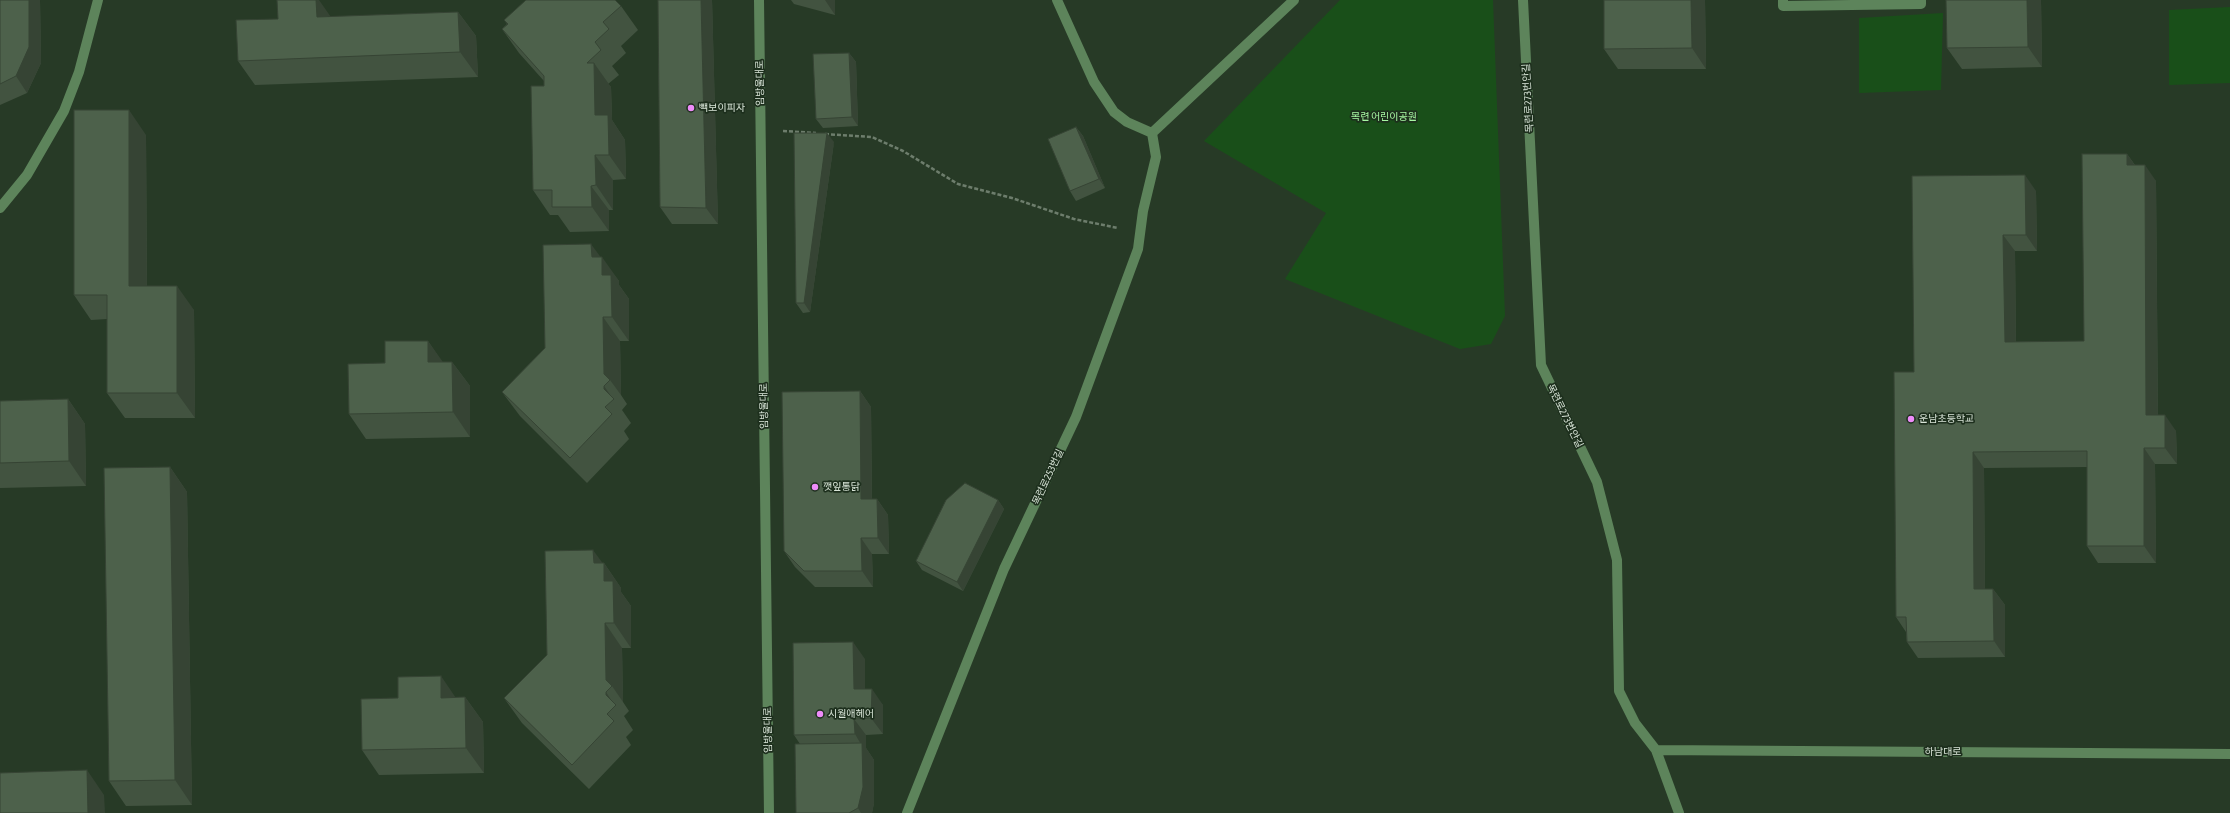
<!DOCTYPE html>
<html>
<head>
<meta charset="utf-8">
<style>
	body { margin:0 }
	canvas { display:block; background:#273a26 }
</style>
</head>
<body>
<canvas width="2230" height="813"></canvas>
<script>
const c = document.querySelector('canvas').getContext('2d');
c.lineJoin = 'round';
function fill(path, color) {
  c.fillStyle = color;
  c.fill(path, 'evenodd');
}
function toPath(rows) {
  const path = new Path2D();
  for (const r of rows) {
    path.moveTo(r[0], r[1]);
    for (let i = 2; i < r.length; i += 2) path.lineTo(r[i], r[i + 1]);
  }
  return path;
}
function trace(path, color, width, dash) {
  c.strokeStyle = color;
  c.lineWidth = width;
  c.lineCap = dash ? 'butt' : 'round';
  c.setLineDash(dash || []);
  c.stroke(path);
}
function drawText(font, color, halo, rows, align = 'center') {
  c.font = font + ' "Asap Condensed","Noto Sans KR",sans-serif';
  c.lineWidth = 3.5;
  c.setLineDash([]);
  c.textBaseline = 'middle';
  c.strokeStyle = halo;
  c.fillStyle = color;
  for (const [text, x, y, turn = 0] of rows) {
    c.save();
    c.translate(x, y);
    c.rotate((+turn || 0) * Math.PI / 180);
    c.textAlign = isNaN(turn) ? turn : align;
    if (halo) c.strokeText(text, 0, 0);
    c.fillText(text, 0, 0);
    c.restore();
  }
}
fill(toPath([
	[1340,0,1493,0,1505,316,1491,344,1460,349,1285,279,1326,213,1204,141],
	[2230,7,2230,83,2169,85,2169,10],
	[1943,13,1941,90,1859,93,1859,18]
]), '#194f19');
trace(toPath([
	[783,131,816,133],
	[825,134,872,137,903,151,958,184,1012,198,1074,219,1118,228]
]), '#6d7d6c', 2.5, [4, 2]);
trace(toPath([
	[759,0,769,813],
	[1057,0,1094,82,1114,112,1127,122,1152,133],
	[1523,0,1541,365,1597,482,1617,560,1619,691,1635,723,1656,750,1679,813],
	[1783,0,1783,6,1921,4,1921,0],
	[1152,133,1294,0],
	[0,208,27,175,64,111,79,72,98,0],
	[1656,750,2230,754],
	[907,813,1004,569,1076,417,1138,249,1143,211,1156,157,1152,133]
]), '#5d845b', 10);
fill(toPath([
	[0,0,40,0,41,63,27,93,0,105],
	[658,0,712,0,718,224,672,224,660,207],
	[791,0,835,0,835,15,794,4],
	[1705,0,1706,69,1618,69,1604,49],
	[2041,0,2042,67,1962,69,1947,48],
	[621,6,638,30,621,46,626,53,612,66,619,75,608,84,611,87,612,120,625,140,626,179,613,180,613,210,609,210,609,231,570,232,558,215,550,215,533,190,544,86,544,81,519,53,502,29,507,24,504,20],
	[458,12,476,36,478,77,255,85,238,61,331,17],
	[849,53,856,62,858,126,823,128,816,119],
	[1076,127,1083,136,1105,188,1076,201,1070,191],
	[146,135,147,286,194,310,195,418,125,418,107,393,107,319,91,320,74,295],
	[834,142,810,312,803,313,796,303],
	[2127,154,2135,165,2156,181,2158,415,2176,431,2177,464,2155,464,2156,563,2098,563,2087,546,2087,467,1984,468,1985,589,1993,589,2005,605,2005,657,1918,658,1907,642,1906,632,1896,617,1914,372,1912,176,2036,191,2037,251,2015,251,2016,342,2084,341],
	[600,257,619,281,619,285,629,299,629,341,620,341,621,395,627,404,622,410,631,423,624,431,629,439,587,483,520,416,502,392,545,348],
	[428,341,442,362,452,362,470,386,470,437,366,439,349,414,385,363],
	[860,391,871,407,872,499,877,499,888,515,889,554,872,554,873,587,815,587,795,567,784,551],
	[68,399,85,424,86,486,0,488,0,401],
	[170,467,187,492,192,805,126,806,109,781],
	[998,500,1004,509,963,591,922,570,916,561],
	[603,563,604,563,621,588,621,592,631,606,631,648,622,648,623,702,629,711,624,716,633,730,626,737,631,745,589,789,522,723,504,698,547,655],
	[865,659,865,689,883,705,883,734,866,735,866,748,874,760,874,803,872,813,796,813,800,744,794,735],
	[455,697,465,697,483,722,484,773,379,775,362,750]
]), '#425340');
fill(toPath([
	[29,0,40,0,41,63,27,93,16,76],
	[316,0,319,0,333,20,317,17],
	[701,0,712,0,718,224,706,208],
	[825,0,835,0,835,15],
	[1691,0,1705,0,1706,69,1692,48],
	[2027,0,2041,0,2042,67,2028,47],
	[458,12,476,36,478,77,460,52],
	[849,53,856,62,858,126,852,117],
	[594,63,611,87,612,120,625,140,626,179,609,155,595,115],
	[129,110,146,135,147,310,129,286],
	[1076,127,1083,136,1105,188,1099,179],
	[827,133,834,142,810,312,804,303],
	[2127,154,2138,170,2127,165],
	[595,155,613,180,613,210,596,185],
	[2145,165,2156,181,2158,431,2146,415],
	[2025,175,2036,191,2037,251,2026,235],
	[591,186,609,210,609,231,592,207],
	[2003,235,2015,251,2016,358,2005,342],
	[591,244,602,259,602,257,619,281,619,285,629,299,629,341,612,317,602,275,592,257],
	[177,286,194,310,195,418,177,393],
	[603,317,620,341,621,395,610,380,604,374],
	[428,341,445,365,428,362],
	[452,362,470,386,470,437,453,412],
	[604,386,613,399,604,389],
	[860,391,871,407,872,515,861,499],
	[68,399,85,424,86,486,69,461],
	[2165,415,2176,431,2177,464,2165,448],
	[2144,448,2155,464,2156,563,2144,546],
	[1973,452,1984,468,1985,605,1974,589],
	[170,467,187,492,192,805,175,780],
	[877,499,888,515,889,554,878,538],
	[998,500,1004,509,963,591,957,582],
	[861,538,872,554,873,587,862,571],
	[593,550,604,565,604,563,621,588,621,592,631,606,631,648,614,623,604,581,594,563],
	[1993,589,2005,605,2005,657,1994,641],
	[605,623,622,648,623,702,612,686,606,680],
	[853,642,865,659,865,706,854,689],
	[441,676,458,701,441,698],
	[872,689,883,705,883,734,871,718],
	[606,692,615,706,606,695],
	[465,697,483,722,484,773,466,748],
	[854,719,866,735,866,748,874,760,874,803,872,813,861,813,858,808,862,746,855,734],
	[87,770,104,795,105,813,88,813]
]), '#364434');
const building = toPath([
	[0,0,29,0,29,47,16,76,0,84,0,0],
	[277,0,316,0,317,17,458,12,460,52,238,61,236,20,278,19,277,0],
	[526,0,615,0,621,6,603,22,609,29,595,42,601,50,587,63,594,63,595,115,608,115,609,155,595,155,596,185,591,186,592,207,552,207,552,190,533,190,531,86,544,86,544,76,502,29,508,24,504,20,526,0],
	[658,0,701,0,706,208,660,207,658,0],
	[1604,0,1691,0,1692,48,1604,49,1604,0],
	[1946,0,2027,0,2028,47,1947,48,1946,0],
	[849,53,852,117,816,119,813,54,849,53],
	[74,110,129,110,129,286,177,286,177,393,107,393,107,295,74,295,74,110],
	[1076,127,1099,179,1070,191,1048,139,1076,127],
	[794,133,827,133,804,303,796,303,794,133],
	[2082,154,2127,154,2127,165,2145,165,2146,415,2165,415,2165,448,2144,448,2144,546,2087,546,2087,451,1973,452,1974,589,1993,589,1994,641,1907,642,1906,617,1896,617,1894,372,1914,372,1912,176,2025,175,2026,235,2003,235,2005,342,2084,341,2082,154],
	[591,244,592,257,602,257,602,275,611,275,612,317,603,317,604,374,610,380,604,386,604,389,614,399,605,407,612,414,570,458,502,392,545,348,543,245,591,244],
	[385,341,428,341,428,362,452,362,453,412,349,414,348,364,385,363,385,341],
	[860,391,861,499,877,499,878,538,861,538,862,571,804,571,784,551,782,392,860,391],
	[68,399,69,461,0,463,0,401,68,399],
	[170,467,175,780,109,781,104,468,170,467],
	[965,483,998,500,957,582,916,561,946,500,965,483],
	[593,550,594,563,604,563,604,581,613,581,614,623,605,623,606,680,612,686,606,692,606,695,616,705,607,714,614,721,572,765,504,698,547,655,545,551,593,550],
	[853,642,854,689,872,689,871,718,854,719,855,734,794,735,793,643,853,642],
	[441,676,441,698,465,697,466,748,362,750,361,699,398,698,398,677,441,676],
	[862,743,863,787,858,808,849,813,796,813,795,744,862,743],
	[87,770,88,813,0,813,0,773,87,770]
]);
fill(building, '#4d614b');
trace(building, '#364434', 1);
for (const [x, y, r, color] of [
	[691,108,4,"#ee8cf9"],
	[1911,419,4,"#ee8cf9"],
	[815,487,4,"#ee8cf9"],
	[820,714,4,"#ee8cf9"]
]) {
  const dot = new Path2D();
  dot.arc(x, y, r, 0, 2 * Math.PI);
  c.fillStyle = color;
  c.fill(dot);
  trace(dot, '#1d2f1d', 1.5);
}
drawText('10px', '#d9e5d8', '#1d2f1d', [
	["임방울대로",760,83,-91],
	["목련로273번안길",1528,98,-93],
	["임방울대로",764,406,-91],
	["목련로273번안길",1565,416,64],
	["목련로253번길",1048,477,-65],
	["임방울대로",768,730,-91],
	["하남대로",1943,752]
]);
drawText('10px', '#d9e5d8', '#1d2f1d', [
	["빽보이피자",699,108],
	["운남초등학교",1919,419],
	["깻잎통닭",823,487],
	["시월애헤어",828,714]
], 'left');
drawText('10px', '#a7f8a3', '#1d2f1d', [
	["목련 어린이공원",1384,117]
]);
</script>
</body>
</html>
